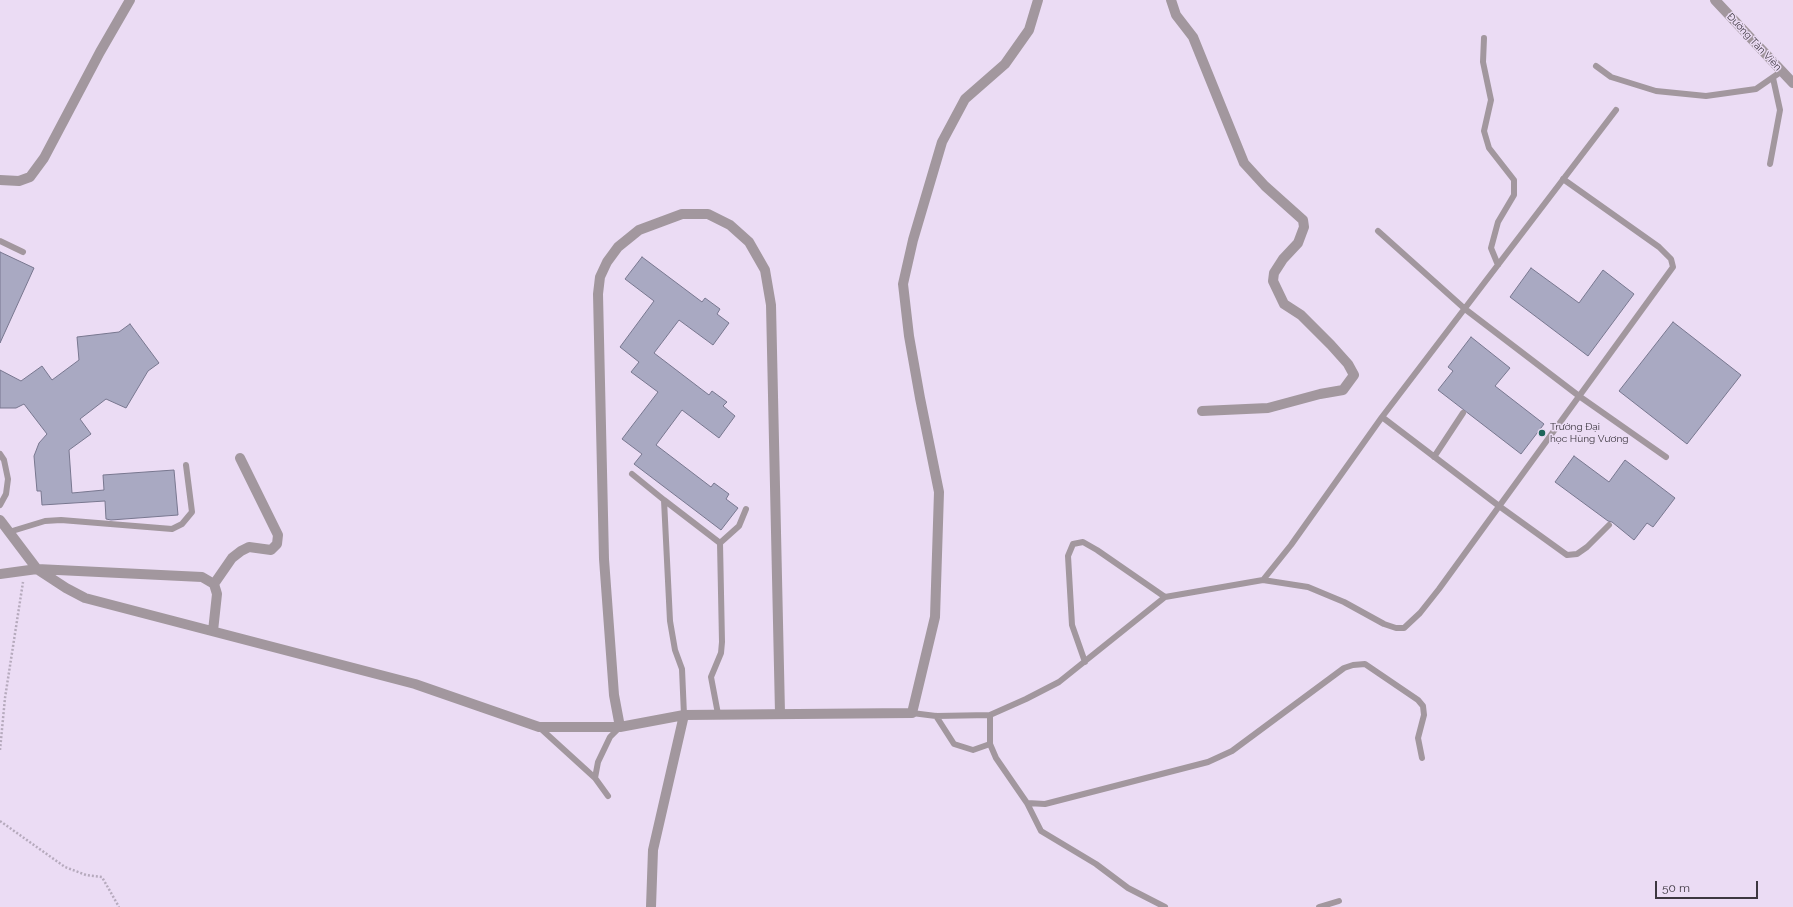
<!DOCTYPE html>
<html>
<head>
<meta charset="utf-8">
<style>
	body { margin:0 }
	#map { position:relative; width:1793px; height:907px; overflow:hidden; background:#ebdcf4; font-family:Raleway,sans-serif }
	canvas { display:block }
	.scale { position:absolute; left:1655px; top:881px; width:103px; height:18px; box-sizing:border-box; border:2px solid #3d3740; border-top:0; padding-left:5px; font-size:12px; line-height:14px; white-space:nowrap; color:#3d3740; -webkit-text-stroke:3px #ebdcf4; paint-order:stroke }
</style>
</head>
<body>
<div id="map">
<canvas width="1793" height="907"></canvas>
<div class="scale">50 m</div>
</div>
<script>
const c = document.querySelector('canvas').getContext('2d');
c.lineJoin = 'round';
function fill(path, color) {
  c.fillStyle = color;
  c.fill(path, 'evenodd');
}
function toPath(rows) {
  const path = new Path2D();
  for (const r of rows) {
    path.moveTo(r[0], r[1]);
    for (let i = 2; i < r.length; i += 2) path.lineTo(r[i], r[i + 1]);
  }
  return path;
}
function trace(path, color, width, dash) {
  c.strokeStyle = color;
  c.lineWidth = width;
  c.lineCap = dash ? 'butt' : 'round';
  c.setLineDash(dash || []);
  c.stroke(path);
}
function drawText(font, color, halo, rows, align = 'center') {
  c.font = font + ' Raleway,sans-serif';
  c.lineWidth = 3;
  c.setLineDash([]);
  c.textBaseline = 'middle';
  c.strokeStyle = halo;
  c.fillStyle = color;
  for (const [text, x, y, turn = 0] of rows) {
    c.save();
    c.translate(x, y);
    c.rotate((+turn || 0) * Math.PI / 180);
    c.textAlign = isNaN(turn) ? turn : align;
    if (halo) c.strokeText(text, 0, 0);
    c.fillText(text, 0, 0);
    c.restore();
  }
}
const building = toPath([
	[0,252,34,268,0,343,0,252],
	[642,257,702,302,705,298,720,309,717,314,729,323,713,345,679,320,654,353,709,395,712,391,727,402,723,406,735,416,719,438,682,410,656,445,711,487,714,483,729,494,726,499,738,508,721,530,634,464,642,454,622,439,658,392,631,372,639,362,620,347,654,301,625,279,642,257],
	[1531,268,1579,303,1603,270,1634,294,1588,356,1510,297,1531,268],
	[1673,322,1741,375,1687,444,1619,391,1673,322],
	[130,324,159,363,148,371,126,408,106,399,80,419,91,434,69,450,72,493,104,490,103,475,174,470,178,515,111,520,106,519,105,501,42,505,41,491,37,491,34,456,39,443,47,434,24,404,16,408,0,408,0,370,21,381,42,366,52,380,79,360,77,337,119,332,130,324],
	[1471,337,1510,368,1495,386,1544,424,1521,454,1438,390,1453,371,1448,367,1471,337],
	[1574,456,1609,482,1625,460,1675,498,1653,527,1647,523,1634,540,1612,522,1608,521,1555,482,1574,456]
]);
fill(building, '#a9a9c2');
trace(building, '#78778f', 1);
trace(toPath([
	[0,750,5,698,23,582],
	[0,821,65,867,86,875,102,877,119,907]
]), '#b6aabd', 2.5, [2, 2]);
trace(toPath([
	[1484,38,1483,62,1491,100,1484,131,1489,148,1514,180,1514,195,1498,222,1491,248,1498,265],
	[1596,66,1611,77,1656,91,1706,96,1756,89,1782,71],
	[1770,164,1780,110,1773,78],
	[1378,231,1465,309,1579,396,1666,457],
	[0,241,23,252],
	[1382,417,1499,506,1567,555,1577,554,1587,547,1609,525],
	[0,454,4,460,8,479,6,494,0,505],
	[1434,457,1463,413],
	[632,474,664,500,670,621,675,650,682,669,684,715],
	[664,500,720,543],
	[9,532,45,521,61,520,172,529,182,524,192,512,186,465],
	[1263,580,1308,587,1344,602,1384,624,1396,628,1404,628,1420,613,1439,589,1673,267,1671,259,1659,247,1563,179],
	[1085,662,1072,625,1068,556,1073,544,1083,542,1097,550,1165,597],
	[912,713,936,716,990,715,1026,699,1059,682,1165,597,1263,580,1291,545,1382,417,1616,110],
	[718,714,711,677,721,653,722,642,720,543,739,526,746,509],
	[990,715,990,744,996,758,1027,803,1045,804,1208,762,1232,751,1344,668,1353,665,1365,664,1418,700,1423,706,1424,715,1418,738,1422,758],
	[936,716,954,744,973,750,990,744],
	[539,727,595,778,608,796],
	[595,778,598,762,610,737,620,727],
	[1027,803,1041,831,1096,864,1128,888,1165,907],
	[1319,907,1339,901]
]), '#a2979e', 6);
trace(toPath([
	[1171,0,1176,15,1193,37,1244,163,1265,186,1303,220,1304,227,1298,243,1283,259,1274,273,1273,281,1284,304,1301,315,1331,345,1348,364,1354,375,1343,390,1320,394,1268,408,1202,411],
	[0,180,19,181,30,177,44,158,100,52,130,0],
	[0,520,37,569,66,588,85,598,415,684,539,727,620,727,684,715,912,713,935,617,939,492,920,398,909,336,903,284,913,240,942,142,965,99,1005,64,1029,30,1038,0],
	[0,574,37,569,202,577,214,584,217,594,213,631],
	[214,584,232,558,241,551,249,547,271,550,277,544,278,535,240,458],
	[620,727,614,695,604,559,598,294,600,277,607,262,618,247,639,230,682,214,708,214,730,225,749,242,765,270,771,305,780,713],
	[651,907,653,850,684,715]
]), '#a2979e', 10);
trace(toPath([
	[1715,0,1793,83]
]), '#a2979e', 10);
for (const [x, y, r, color] of [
	[1542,433,4,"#1e665b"]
]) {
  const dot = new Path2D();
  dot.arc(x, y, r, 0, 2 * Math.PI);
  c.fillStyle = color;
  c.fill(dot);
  trace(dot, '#ebdcf4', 1.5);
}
drawText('10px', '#3d3740', '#ebdcf4', [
	["Đường Tản Viên",1754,42,47]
]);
drawText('10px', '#3d3740', '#ebdcf4', [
	["Trường Đại",1550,427],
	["học Hùng Vương",1550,439]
], 'left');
</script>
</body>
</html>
